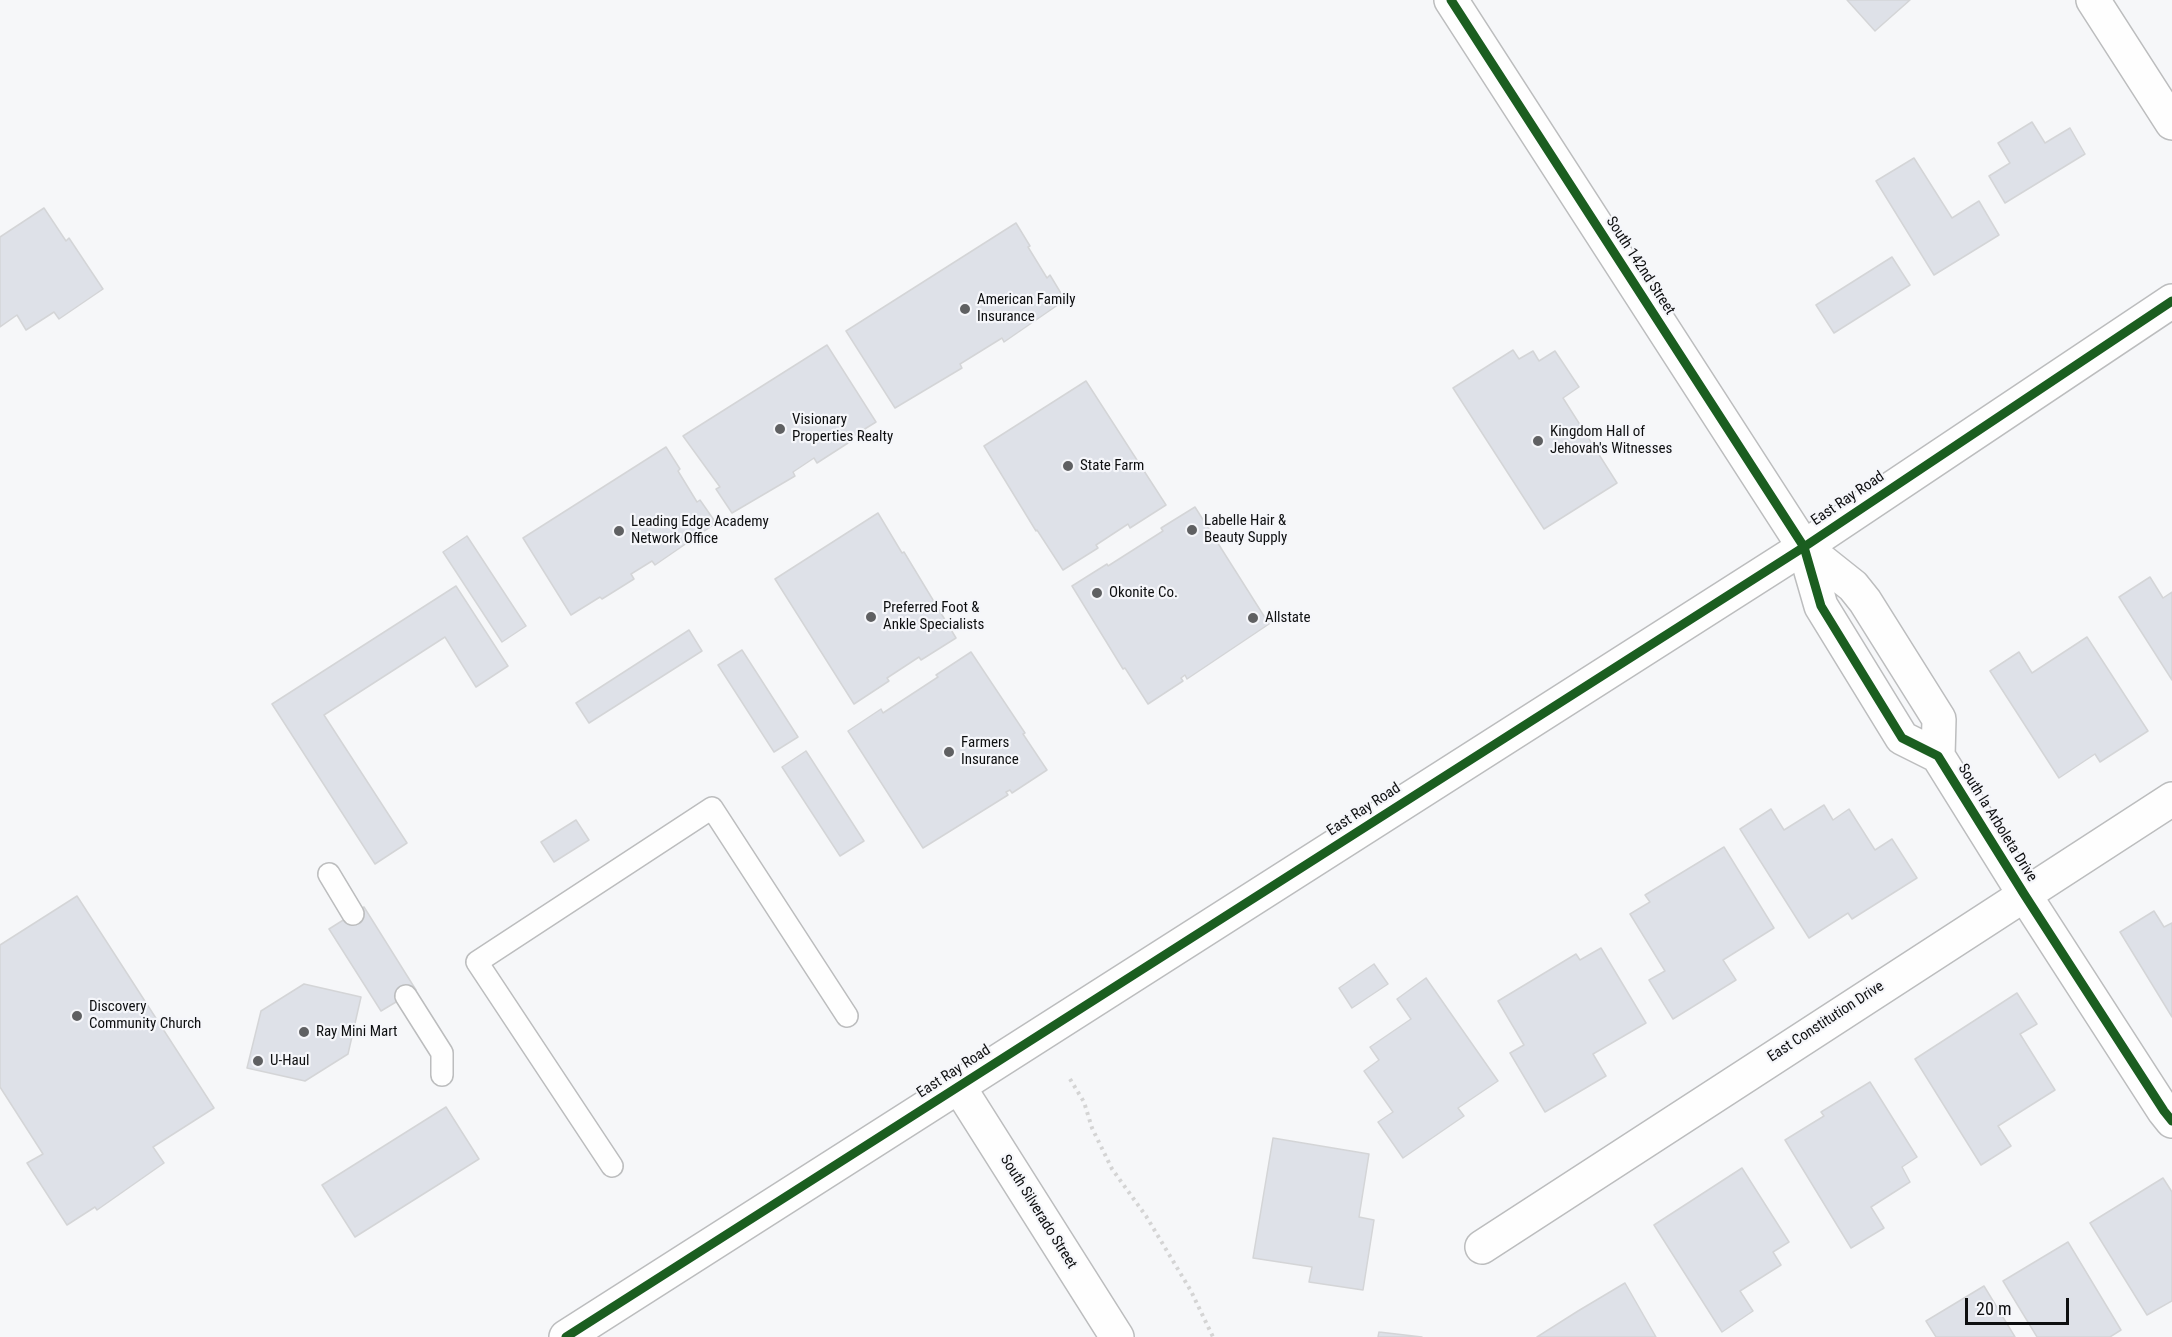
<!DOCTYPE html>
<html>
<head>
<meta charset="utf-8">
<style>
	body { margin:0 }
	#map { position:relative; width:2172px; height:1337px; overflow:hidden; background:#f6f7f9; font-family:"Roboto Condensed",sans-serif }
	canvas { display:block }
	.scale { position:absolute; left:1965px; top:1298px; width:104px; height:27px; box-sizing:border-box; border:3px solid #0e0f10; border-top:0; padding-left:8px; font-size:18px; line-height:21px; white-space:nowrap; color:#0e0f10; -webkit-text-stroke:4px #f5f6fa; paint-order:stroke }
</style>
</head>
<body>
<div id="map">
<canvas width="2172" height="1337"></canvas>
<div class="scale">20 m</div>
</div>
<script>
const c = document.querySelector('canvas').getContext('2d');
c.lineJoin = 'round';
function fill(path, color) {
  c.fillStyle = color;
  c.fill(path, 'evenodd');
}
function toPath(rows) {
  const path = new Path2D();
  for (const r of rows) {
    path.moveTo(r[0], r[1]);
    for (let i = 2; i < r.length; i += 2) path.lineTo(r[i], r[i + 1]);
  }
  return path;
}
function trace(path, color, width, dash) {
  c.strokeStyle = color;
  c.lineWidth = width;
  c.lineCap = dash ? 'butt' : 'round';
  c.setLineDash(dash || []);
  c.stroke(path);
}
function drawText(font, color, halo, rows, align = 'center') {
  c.font = font + ' "Roboto Condensed",sans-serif';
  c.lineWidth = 4.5;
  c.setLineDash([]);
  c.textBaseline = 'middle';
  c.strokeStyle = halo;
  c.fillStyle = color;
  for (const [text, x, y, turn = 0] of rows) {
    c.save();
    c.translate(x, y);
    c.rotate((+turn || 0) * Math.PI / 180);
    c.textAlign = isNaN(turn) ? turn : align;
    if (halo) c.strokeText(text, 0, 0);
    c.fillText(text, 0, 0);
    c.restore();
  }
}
const building = toPath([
	[1847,0,1910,0,1875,31,1847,0],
	[2032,122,2045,143,2070,128,2085,154,2005,203,1989,176,2010,163,1998,143,2032,122],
	[1914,158,1952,218,1979,201,1999,235,1934,275,1876,181,1914,158],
	[44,208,66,241,69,238,103,289,59,319,54,312,26,330,17,315,0,327,0,237,44,208],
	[1016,223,1030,246,1028,247,1047,278,1050,275,1065,300,1004,342,1002,338,960,364,962,368,895,408,846,331,1016,223],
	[1892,257,1910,285,1834,333,1816,305,1892,257],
	[827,345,876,422,847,440,848,443,817,463,814,458,793,472,795,476,732,513,716,489,720,487,683,436,827,345],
	[1513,350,1519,359,1533,351,1539,361,1555,351,1579,387,1563,398,1617,483,1544,529,1453,388,1513,350],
	[1086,381,1166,505,1130,528,1128,524,1096,545,1098,548,1063,570,1037,530,1036,531,984,446,1086,381],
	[666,447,680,469,678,471,697,502,700,500,716,523,655,565,652,561,631,574,634,579,602,599,600,597,571,615,523,538,666,447],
	[1195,507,1269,624,1187,679,1185,675,1181,678,1183,681,1148,704,1125,668,1123,669,1072,586,1107,564,1108,566,1163,531,1161,528,1195,507],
	[878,513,902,553,904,552,956,638,921,660,919,657,887,678,889,681,854,704,775,579,878,513],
	[467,536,526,626,502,642,443,552,467,536],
	[2150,577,2163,598,2172,592,2172,680,2119,597,2150,577],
	[456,586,508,666,476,687,445,637,324,715,407,843,375,864,272,704,456,586],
	[689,630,702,651,589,723,576,703,689,630],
	[2087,637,2148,731,2100,762,2095,754,2059,778,1990,671,2019,652,2032,673,2087,637],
	[742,650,798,737,774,752,718,665,742,650],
	[971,652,1025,733,1023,734,1047,770,1012,793,1010,790,1006,792,1008,795,923,848,848,731,881,709,883,713,938,677,936,675,971,652],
	[806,751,864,841,840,856,782,767,806,751],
	[1824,805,1833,820,1849,809,1875,850,1892,839,1917,878,1852,919,1848,913,1809,938,1740,829,1771,809,1784,830,1824,805],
	[576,820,589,840,554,862,541,842,576,820],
	[1724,847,1774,928,1723,960,1736,980,1673,1019,1649,980,1665,971,1630,914,1650,902,1645,895,1724,847],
	[77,896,214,1108,153,1147,164,1163,97,1210,95,1207,67,1225,27,1163,43,1154,0,1087,0,945,77,896],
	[364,907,416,990,381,1011,329,929,364,907],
	[2154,911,2164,927,2172,923,2172,1017,2120,932,2154,911],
	[1601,948,1646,1023,1593,1054,1606,1076,1545,1112,1510,1053,1524,1045,1498,1001,1576,954,1580,960,1601,948],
	[1374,964,1388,984,1352,1008,1339,988,1374,964],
	[1426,978,1498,1081,1458,1108,1464,1116,1403,1158,1378,1122,1393,1112,1364,1071,1379,1060,1370,1047,1411,1019,1397,999,1426,978],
	[304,984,361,997,348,1054,305,1081,247,1068,261,1011,304,984],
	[2017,993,2037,1024,2020,1034,2055,1090,1998,1126,2011,1146,1981,1165,1915,1059,2017,993],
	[1870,1082,1917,1157,1902,1167,1910,1182,1871,1207,1884,1228,1851,1248,1785,1140,1824,1116,1821,1112,1870,1082],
	[446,1107,479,1159,355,1237,322,1185,446,1107],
	[1273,1138,1369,1154,1359,1217,1374,1220,1363,1290,1309,1282,1312,1267,1253,1258,1273,1138],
	[1742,1168,1789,1242,1773,1252,1781,1265,1740,1291,1753,1311,1722,1332,1654,1225,1742,1168],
	[2163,1178,2172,1192,2172,1301,2147,1315,2090,1223,2163,1178],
	[2068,1242,2121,1330,2110,1337,2037,1337,2003,1281,2068,1242],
	[1625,1283,1656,1337,1537,1337,1578,1311,1625,1283],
	[1984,1286,2015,1337,1936,1337,1926,1321,1984,1286],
	[1379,1332,1422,1337,1378,1337,1379,1332]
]);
fill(building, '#dee1e8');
trace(building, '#d4d5d7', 1.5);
const lane = toPath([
	[329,874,353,914],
	[406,996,442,1053,442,1075],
	[612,1166,477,962,712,808,847,1016]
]);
const street = toPath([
	[1451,0,1804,547,1821,606,1902,738,1938,756,2024,894,2164,1111,2172,1121],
	[2093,0,2172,123],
	[1804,547,1853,586,1865,601,1939,719,1938,756],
	[959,1087,1117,1337],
	[1482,1247,2172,799]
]);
const primary = toPath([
	[566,1337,1804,547,2172,301]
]);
trace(lane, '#bcbdbe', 24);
trace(street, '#bcbdbe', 36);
trace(primary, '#bcbdbe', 36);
trace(toPath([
	[1070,1079,1084,1102,1092,1128,1112,1169,1146,1216,1191,1291,1213,1337]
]), '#d4d4d4', 4, [3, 4.5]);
trace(lane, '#fefefe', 21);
trace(street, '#fefefe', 33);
trace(primary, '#fefefe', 33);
trace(toPath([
	[1451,0,1804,547,1821,606,1902,738,1938,756,2024,894,2164,1111,2172,1121],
	[566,1337,1804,547,2172,301]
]), '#1b5e20', 9);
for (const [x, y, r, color] of [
	[965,309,6,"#5f6062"],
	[780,429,6,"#5f6062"],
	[1538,441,6,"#5f6062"],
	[1068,466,6,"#5f6062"],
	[1192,530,6,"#5f6062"],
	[619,531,6,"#5f6062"],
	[1097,593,6,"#5f6062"],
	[871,617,6,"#5f6062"],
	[1253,618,6,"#5f6062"],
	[949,752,6,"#5f6062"],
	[77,1016,6,"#5f6062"],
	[304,1032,6,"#5f6062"],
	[258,1061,6,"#5f6062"]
]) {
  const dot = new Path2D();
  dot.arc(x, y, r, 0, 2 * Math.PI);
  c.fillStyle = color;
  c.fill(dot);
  trace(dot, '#f5f6fa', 2);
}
drawText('15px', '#0e0f10', '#f5f6fa', [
	["South 142nd Street",1640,266,57],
	["East Ray Road",1848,499,-34],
	["East Ray Road",1364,810,-33],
	["South la Arboleta Drive",1997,823,58],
	["East Constitution Drive",1826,1022,-33],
	["East Ray Road",954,1072,-33],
	["South Silverado Street",1038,1212,58]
]);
drawText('15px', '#0e0f10', '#f5f6fa', [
	["American Family",977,300],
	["Insurance",977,317],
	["Visionary",792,420],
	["Properties Realty",792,437],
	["Kingdom Hall of",1550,432],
	["Jehovah's Witnesses",1550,449],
	["State Farm",1080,466],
	["Labelle Hair &",1204,521],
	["Beauty Supply",1204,538],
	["Leading Edge Academy",631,522],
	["Network Office",631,539],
	["Okonite Co.",1109,593],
	["Preferred Foot &",883,608],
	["Ankle Specialists",883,625],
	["Allstate",1265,618],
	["Farmers",961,743],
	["Insurance",961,760],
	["Discovery",89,1007],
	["Community Church",89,1024],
	["Ray Mini Mart",316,1032],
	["U-Haul",270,1061]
], 'left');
</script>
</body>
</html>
